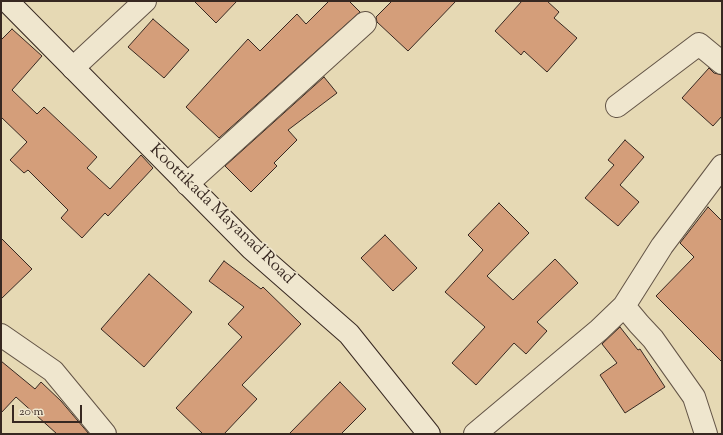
<!DOCTYPE html>
<html>
<head>
<meta charset="utf-8">
<style>
	body { margin:0 }
	#map { position:relative; width:723px; height:435px; overflow:hidden; background:#e6d9b4; font-family:"Sorts Mill Goudy",serif }
	canvas { display:block }
	.frame { position:absolute; inset:0; border:2px solid #372821; pointer-events:none }
	.scale { position:absolute; left:12px; top:405px; width:70px; height:18px; box-sizing:border-box; border:2px solid #372821; border-top:0; padding-left:5px; font-size:12px; line-height:14px; white-space:nowrap; color:#372821; -webkit-text-stroke:3px #efe6ce; paint-order:stroke }
</style>
</head>
<body>
<div id="map">
<canvas width="723" height="435"></canvas>
<div class="frame"></div>
<div class="scale">20 m</div>
</div>
<script>
const c = document.querySelector('canvas').getContext('2d');
c.lineJoin = 'round';
function fill(path, color) {
  c.fillStyle = color;
  c.fill(path, 'evenodd');
}
function toPath(rows) {
  const path = new Path2D();
  for (const r of rows) {
    path.moveTo(r[0], r[1]);
    for (let i = 2; i < r.length; i += 2) path.lineTo(r[i], r[i + 1]);
  }
  return path;
}
function trace(path, color, width, dash) {
  c.strokeStyle = color;
  c.lineWidth = width;
  c.lineCap = dash ? 'butt' : 'round';
  c.setLineDash(dash || []);
  c.stroke(path);
}
function drawText(font, color, halo, rows, align = 'center') {
  c.font = font + ' "Sorts Mill Goudy",serif';
  c.lineWidth = 3.5;
  c.setLineDash([]);
  c.textBaseline = 'middle';
  c.strokeStyle = halo;
  c.fillStyle = color;
  for (const [text, x, y, turn = 0] of rows) {
    c.save();
    c.translate(x, y);
    c.rotate((+turn || 0) * Math.PI / 180);
    c.textAlign = isNaN(turn) ? turn : align;
    if (halo) c.strokeText(text, 0, 0);
    c.fillText(text, 0, 0);
    c.restore();
  }
}
const building = toPath([
	[194,1,237,1,216,23,194,1],
	[329,1,349,1,360,12,219,138,186,107,248,39,260,51,297,14,306,24,329,1],
	[392,1,456,1,408,51,377,22,376,17,392,1],
	[522,1,547,1,559,12,554,18,577,38,547,72,524,51,521,55,495,31,522,1],
	[153,19,189,50,164,78,128,47,153,19],
	[12,29,42,56,12,90,37,114,44,107,97,157,87,168,110,189,141,155,153,168,108,216,105,213,82,238,61,218,68,210,28,170,24,173,10,160,27,142,1,117,1,40,12,29],
	[709,68,714,73,722,75,722,116,713,126,682,98,709,68],
	[324,77,337,93,288,130,297,140,274,163,277,166,251,192,225,166,324,77],
	[625,140,644,157,620,185,639,202,618,226,585,198,614,165,608,160,625,140],
	[499,203,529,233,487,276,513,300,555,259,578,283,537,322,547,331,526,354,514,343,476,385,452,363,485,327,445,292,483,250,468,235,499,203],
	[708,207,722,221,722,362,656,296,694,257,680,243,708,207],
	[385,235,417,268,393,291,361,258,385,235],
	[1,238,32,269,1,299,1,238],
	[224,261,261,289,263,287,301,324,242,385,257,399,224,434,203,434,176,408,242,337,228,324,244,307,209,281,224,261],
	[149,274,192,312,144,367,101,329,149,274],
	[620,327,638,350,640,349,665,387,625,413,600,375,617,363,602,344,620,327],
	[1,361,35,389,41,382,61,401,89,434,57,434,16,397,1,413,1,361],
	[340,382,366,409,341,434,289,434,340,382]
]);
fill(building, '#d49e7a');
trace(building, '#372821', 1);
const minor = toPath([
	[73,68,145,1],
	[617,106,699,44,722,63],
	[187,184,365,23],
	[624,306,639,324,653,339,694,397,706,434],
	[1,335,53,371,105,434],
	[475,434,599,330,624,306,662,246,722,166]
]);
const secondary = toPath([
	[7,1,252,249,349,334,429,434]
]);
trace(minor, '#635446', 24);
trace(secondary, '#372821', 24);
trace(minor, '#efe6ce', 22);
trace(secondary, '#efe6ce', 22);
drawText('17px', '#372821', '#efe6ce', [
	["Koottikada Mayanad Road",221,215,44]
]);
</script>
</body>
</html>
